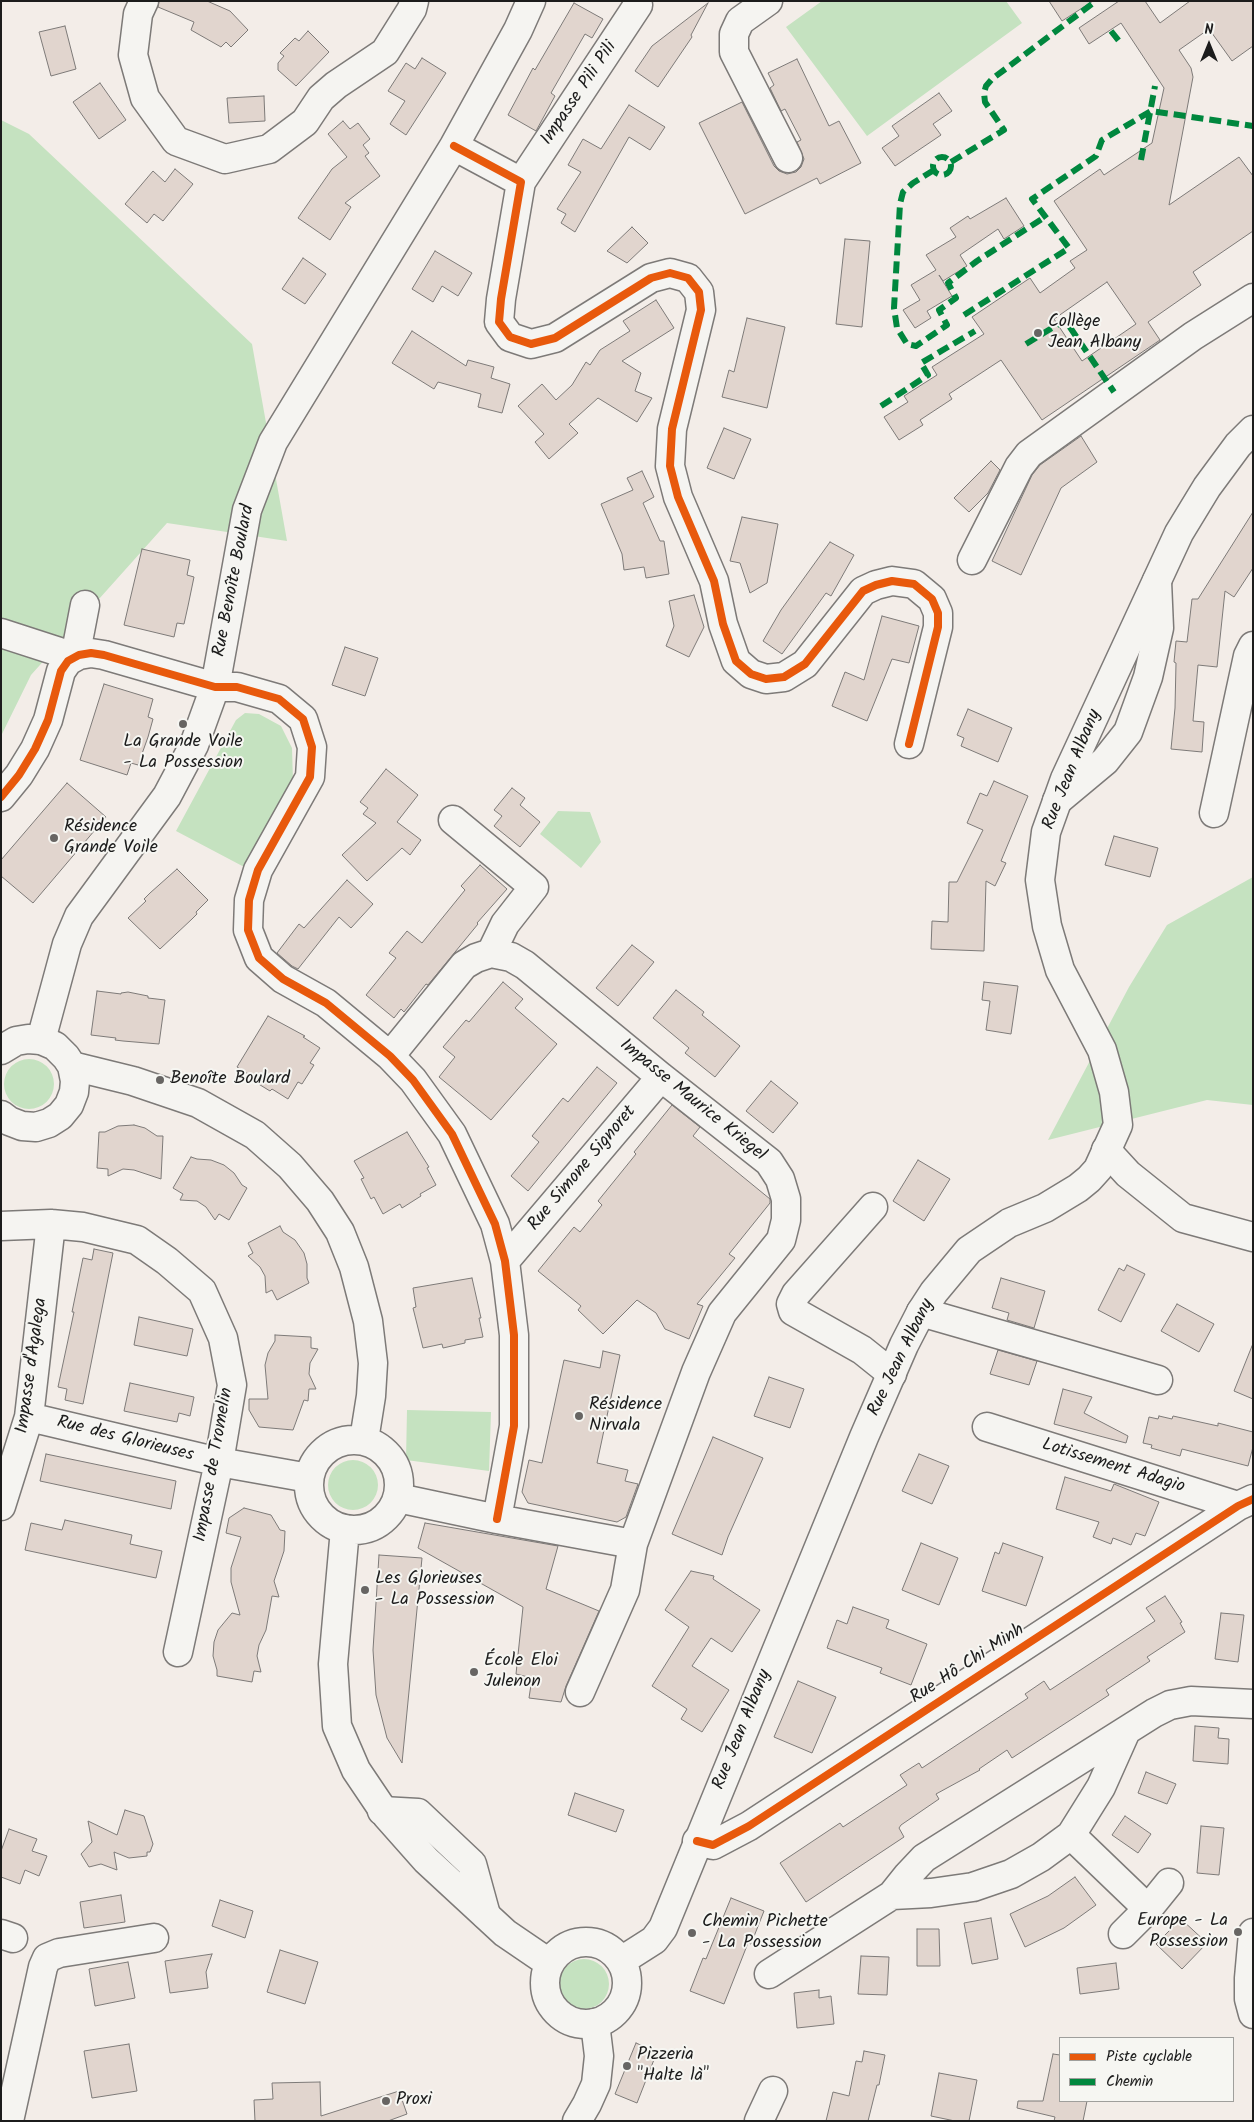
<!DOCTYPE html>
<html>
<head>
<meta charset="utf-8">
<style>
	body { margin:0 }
	#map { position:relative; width:1254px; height:2122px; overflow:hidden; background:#f3ede8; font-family:Kalam,sans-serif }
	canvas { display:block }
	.frame { position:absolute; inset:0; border:2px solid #1c1c1c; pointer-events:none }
	.legend { position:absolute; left:1059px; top:2037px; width:175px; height:65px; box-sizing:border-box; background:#f6f6f2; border:1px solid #9f9f9c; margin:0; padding:6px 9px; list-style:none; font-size:15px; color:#1c1c1c }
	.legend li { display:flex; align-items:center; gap:10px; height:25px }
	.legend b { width:25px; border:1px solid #9f9f9c }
	.north { position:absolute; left:1184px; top:20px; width:50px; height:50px; -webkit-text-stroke:4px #f6f6f2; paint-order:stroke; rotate:0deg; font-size:14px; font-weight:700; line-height:20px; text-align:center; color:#1c1c1c }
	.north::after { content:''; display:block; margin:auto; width:18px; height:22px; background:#1c1c1c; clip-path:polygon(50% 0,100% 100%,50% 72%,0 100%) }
</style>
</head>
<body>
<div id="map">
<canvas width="1254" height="2122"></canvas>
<div class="frame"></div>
<ul class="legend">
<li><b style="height:6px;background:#e8590c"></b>Piste cyclable</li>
<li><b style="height:6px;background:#00873e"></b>Chemin</li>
</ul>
<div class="north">N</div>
</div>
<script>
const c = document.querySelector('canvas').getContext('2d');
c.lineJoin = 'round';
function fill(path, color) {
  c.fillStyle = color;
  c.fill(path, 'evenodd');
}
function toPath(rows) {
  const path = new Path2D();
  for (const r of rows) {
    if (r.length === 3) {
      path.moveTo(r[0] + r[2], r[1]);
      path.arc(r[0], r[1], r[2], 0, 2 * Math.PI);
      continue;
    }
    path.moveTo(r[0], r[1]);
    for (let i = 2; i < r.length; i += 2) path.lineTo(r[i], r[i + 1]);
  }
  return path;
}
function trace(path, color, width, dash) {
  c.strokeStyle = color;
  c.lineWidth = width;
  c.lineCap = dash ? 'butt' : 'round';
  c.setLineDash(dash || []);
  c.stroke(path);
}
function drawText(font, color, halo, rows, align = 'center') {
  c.font = font + ' Kalam,sans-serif';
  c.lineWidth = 4;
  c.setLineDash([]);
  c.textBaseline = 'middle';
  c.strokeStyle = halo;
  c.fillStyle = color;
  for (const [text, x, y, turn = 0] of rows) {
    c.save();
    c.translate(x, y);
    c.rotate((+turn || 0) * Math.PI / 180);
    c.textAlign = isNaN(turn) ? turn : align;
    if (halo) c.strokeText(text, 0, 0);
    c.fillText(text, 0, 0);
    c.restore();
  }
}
fill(toPath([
	[822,1,1006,1,1022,23,867,136,786,27],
	[1,120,29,134,252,344,287,541,167,523,31,675,1,736],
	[245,713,259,714,281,726,292,748,293,781,248,869,176,831,236,720],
	[558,811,590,812,601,842,581,868,540,834],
	[1253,877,1253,1105,1207,1100,1048,1140,1129,987,1167,925],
	[29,1084,25],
	[407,1410,491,1412,489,1471,406,1460],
	[353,1485,25],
	[584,1984,25]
]), '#c5e2c0');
const building = toPath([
	[159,1,207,1,230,11,248,30,231,47,226,42,221,47,191,30,194,22,158,7,159,1],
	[1049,1,1093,1,1062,21,1049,1],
	[1119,1,1145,1,1160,23,1190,1,1253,1,1253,46,1232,61,1209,29,1179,50,1191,68,1193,77,1169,205,1239,157,1253,176,1253,231,1193,272,1201,285,1148,322,1160,340,1042,420,1001,360,949,394,952,399,920,420,923,425,899,440,884,417,908,402,904,396,937,375,932,367,984,334,972,317,1030,278,1040,293,1075,268,1070,261,1087,250,1054,201,1100,169,1104,175,1152,143,1164,88,1121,23,1089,44,1079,28,1119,1],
	[1107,282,1136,324,1082,361,1054,319,1107,282],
	[574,3,603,19,592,38,585,34,551,93,555,96,536,131,508,115,533,68,535,70,574,3],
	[708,3,691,35,692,37,658,87,635,71,652,46,708,3],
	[65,26,76,69,51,76,39,32,65,26],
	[308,31,329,52,296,86,278,70,278,63,284,56,280,53,295,38,299,41,308,31],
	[422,58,446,73,406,135,390,124,405,101,388,91,406,63,415,69,422,58],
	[797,59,829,126,839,121,861,163,820,184,817,178,745,214,699,123,742,102,774,166,779,171,787,174,796,172,801,167,804,159,797,142,801,140,785,109,781,111,770,88,774,85,768,73,797,59],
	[100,83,126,120,99,139,73,102,100,83],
	[939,93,952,111,933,124,941,135,895,166,882,148,899,136,892,126,939,93],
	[264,96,265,121,229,123,227,98,264,96],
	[629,105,665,127,650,150,629,137,575,232,561,223,566,214,557,209,581,172,568,165,583,139,601,149,629,105],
	[343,121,350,129,358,123,370,139,363,145,369,153,365,156,380,176,345,203,351,207,330,240,298,218,332,169,347,157,328,134,343,121],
	[175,169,193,184,163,221,154,214,147,223,125,204,153,171,165,182,175,169],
	[1006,198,1024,226,1004,239,998,229,960,255,967,266,943,281,939,275,952,296,927,311,931,318,915,328,903,310,920,300,911,285,936,270,926,255,956,237,950,228,968,216,970,219,1006,198],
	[632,227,648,243,627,263,607,251,632,227],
	[845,239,870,241,862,327,836,324,845,239],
	[435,251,472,273,458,296,442,286,433,302,412,289,435,251],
	[303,258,326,274,305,304,282,289,303,258],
	[656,300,674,328,622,361,641,373,635,391,652,398,637,422,598,398,569,424,578,433,549,459,535,442,544,434,518,406,542,384,556,400,572,385,586,362,590,365,600,350,630,331,623,321,656,300],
	[747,318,785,327,767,408,722,397,729,370,734,372,747,318],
	[412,331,466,366,468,360,494,367,491,378,510,384,502,413,478,407,481,394,438,382,434,389,392,363,412,331],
	[724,428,751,439,734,479,707,468,724,428],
	[1081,436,1097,462,1061,488,1021,575,992,561,1032,475,1040,465,1081,436],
	[991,461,1000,470,988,493,969,512,954,498,991,461],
	[642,471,654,497,643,503,660,541,664,541,669,574,646,578,644,567,624,570,622,554,601,504,633,490,627,478,642,471],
	[1253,512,1253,568,1234,597,1225,591,1217,667,1198,665,1193,721,1204,722,1202,752,1171,749,1175,708,1176,663,1174,662,1176,641,1187,642,1192,599,1198,599,1253,512],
	[742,517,778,524,767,583,750,593,740,563,730,561,742,517],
	[830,542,854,555,831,596,826,593,782,654,763,641,781,610,830,542],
	[142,549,190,560,187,575,194,577,188,606,184,624,177,623,174,637,124,625,142,549],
	[694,595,704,627,689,657,666,646,674,626,669,601,694,595],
	[882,616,919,626,909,663,892,659,867,721,832,706,845,672,864,680,882,616],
	[345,647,378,658,365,696,332,685,345,647],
	[104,684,153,699,148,717,153,719,148,737,138,765,131,763,127,775,80,760,104,684],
	[968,709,1012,728,998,762,961,746,964,738,957,735,968,709],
	[386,769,418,795,397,822,421,840,410,855,402,848,367,881,342,855,376,823,363,814,368,808,360,802,386,769],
	[994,781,1028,796,1001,861,1006,863,995,886,986,881,984,951,931,949,932,921,948,922,949,882,957,882,983,830,967,823,980,793,987,796,994,781],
	[67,783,106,817,33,903,1,876,1,860,67,783],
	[512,788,525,798,520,805,540,822,520,847,494,826,502,816,494,810,512,788],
	[1114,836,1158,848,1150,877,1105,865,1114,836],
	[480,865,507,889,477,923,478,924,428,985,426,984,404,1012,401,1009,394,1018,366,995,396,958,389,953,407,931,422,943,465,890,461,886,480,865],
	[177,869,208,900,196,912,197,914,192,919,160,949,128,918,146,901,144,899,150,893,177,869],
	[347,880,373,904,351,928,339,917,298,969,292,966,277,953,299,924,304,928,347,880],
	[632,945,654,962,618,1006,596,988,632,945],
	[503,982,523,999,515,1008,557,1044,491,1120,439,1077,455,1057,443,1047,466,1020,469,1022,503,982],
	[984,982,1018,986,1011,1034,986,1030,990,1001,982,1000,984,982],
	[676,990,704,1012,702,1015,740,1046,715,1077,685,1053,689,1048,653,1018,676,990],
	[97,991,121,994,121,993,128,992,148,996,148,998,165,1000,159,1044,123,1041,115,1040,116,1038,91,1035,97,991],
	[268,1016,305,1036,303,1037,320,1048,310,1063,314,1065,302,1084,298,1082,288,1099,272,1089,270,1091,252,1080,253,1077,237,1067,268,1016],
	[597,1067,617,1083,528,1191,511,1176,539,1142,532,1136,563,1098,568,1102,597,1067],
	[771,1081,798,1103,773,1133,746,1111,771,1081],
	[672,1105,700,1127,693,1136,770,1199,770,1203,729,1254,735,1258,697,1304,703,1306,689,1339,665,1329,656,1313,637,1300,603,1334,578,1310,581,1306,538,1271,574,1227,580,1232,602,1205,598,1201,636,1154,634,1152,672,1105],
	[134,1125,145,1128,157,1136,163,1136,161,1179,134,1170,123,1169,108,1176,108,1169,97,1168,99,1132,105,1132,118,1126,134,1125],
	[407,1132,429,1167,427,1168,436,1185,420,1194,421,1196,402,1208,400,1204,383,1214,374,1197,371,1199,361,1179,364,1178,354,1161,407,1132],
	[191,1157,197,1159,211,1160,224,1165,234,1173,242,1185,247,1188,229,1220,219,1214,215,1220,206,1207,197,1201,180,1200,183,1194,173,1188,191,1157],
	[918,1160,950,1179,924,1221,893,1201,918,1160],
	[280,1226,283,1232,295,1240,304,1253,307,1264,307,1278,309,1283,277,1300,272,1290,266,1293,265,1276,260,1267,248,1256,253,1253,248,1243,280,1226],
	[94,1249,113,1253,83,1404,65,1400,67,1389,58,1387,74,1312,72,1312,83,1258,92,1260,94,1249],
	[1127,1265,1145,1274,1121,1322,1098,1310,1119,1268,1124,1271,1127,1265],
	[472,1278,481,1318,479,1318,483,1337,465,1340,465,1343,443,1348,442,1344,423,1348,413,1308,416,1307,413,1288,472,1278],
	[1001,1278,1045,1291,1034,1328,1007,1320,1009,1313,992,1308,1001,1278],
	[1177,1304,1214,1324,1199,1352,1161,1331,1177,1304],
	[139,1317,193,1329,187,1356,134,1345,139,1317],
	[275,1335,311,1337,311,1348,318,1349,310,1363,309,1374,316,1389,309,1389,308,1401,304,1400,293,1430,259,1427,249,1410,249,1399,268,1399,265,1365,268,1353,275,1341,275,1335],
	[1252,1346,1253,1346,1253,1399,1234,1391,1252,1346],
	[998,1350,1037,1361,1029,1385,990,1374,998,1350],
	[603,1351,620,1355,597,1463,628,1470,625,1481,638,1484,626,1517,617,1522,528,1503,522,1492,529,1460,542,1463,564,1360,600,1368,603,1351],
	[769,1377,804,1389,790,1428,754,1416,769,1377],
	[130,1383,194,1397,190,1416,179,1413,177,1422,124,1411,130,1383],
	[1063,1389,1092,1397,1084,1413,1128,1436,1126,1443,1054,1424,1063,1389],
	[1159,1416,1172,1419,1173,1416,1218,1426,1218,1423,1253,1432,1253,1447,1248,1466,1182,1449,1180,1456,1151,1448,1152,1445,1143,1443,1149,1417,1158,1419,1159,1416],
	[713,1437,763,1458,728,1537,722,1555,672,1534,713,1437],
	[46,1454,176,1481,171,1509,40,1481,46,1454],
	[919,1454,949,1466,932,1504,902,1491,919,1454],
	[1065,1477,1111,1491,1114,1484,1159,1502,1145,1536,1136,1533,1131,1545,1113,1538,1111,1544,1093,1537,1099,1522,1056,1509,1065,1477],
	[244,1508,271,1515,280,1530,285,1531,284,1551,274,1581,279,1597,272,1596,266,1630,259,1645,257,1656,261,1672,254,1671,252,1682,217,1676,217,1670,213,1656,214,1642,218,1630,232,1613,240,1615,231,1582,231,1568,241,1537,226,1533,229,1518,244,1508],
	[65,1520,132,1535,130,1544,162,1551,156,1578,25,1550,31,1523,62,1530,65,1520],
	[425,1523,558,1546,546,1589,599,1611,566,1686,561,1702,529,1698,532,1678,516,1674,523,1607,418,1548,425,1523],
	[921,1543,958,1558,939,1605,902,1590,921,1543],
	[1003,1543,1043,1557,1026,1606,982,1591,995,1552,999,1554,1003,1543],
	[379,1555,422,1558,402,1763,387,1738,376,1695,373,1650,379,1555],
	[691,1571,714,1576,713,1579,760,1610,732,1652,711,1638,692,1666,729,1690,702,1732,681,1719,687,1709,652,1686,689,1627,665,1610,691,1571],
	[1165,1596,1182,1622,1180,1623,1185,1632,1147,1657,1150,1661,1106,1690,1109,1695,1012,1758,1007,1750,979,1769,980,1770,936,1794,939,1799,901,1825,899,1828,904,1837,806,1902,780,1863,840,1823,843,1827,907,1785,900,1775,919,1763,922,1768,1028,1698,1025,1694,1044,1681,1050,1690,1155,1621,1146,1608,1165,1596],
	[853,1607,889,1620,886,1628,927,1644,911,1685,880,1673,882,1668,827,1648,837,1620,847,1624,853,1607],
	[1221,1613,1244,1615,1238,1662,1215,1659,1221,1613],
	[798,1681,836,1697,812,1753,774,1737,798,1681],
	[1195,1726,1219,1728,1218,1738,1229,1739,1228,1764,1193,1761,1195,1726],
	[1146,1772,1176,1784,1167,1804,1138,1793,1146,1772],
	[575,1793,624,1810,616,1832,568,1815,575,1793],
	[125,1810,144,1816,153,1844,150,1852,147,1852,147,1856,129,1858,114,1852,117,1870,101,1864,89,1867,81,1854,92,1842,88,1821,117,1835,125,1810],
	[1125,1816,1151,1834,1138,1853,1112,1835,1125,1816],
	[1201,1826,1224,1828,1219,1875,1197,1873,1201,1826],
	[9,1829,37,1839,32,1851,47,1856,39,1876,25,1870,20,1884,1,1877,1,1851,9,1829],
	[1075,1877,1096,1905,1064,1928,1025,1947,1010,1914,1048,1896,1075,1877],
	[121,1895,125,1922,84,1928,80,1902,121,1895],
	[731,1898,764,1911,751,1944,748,1943,724,2004,690,1991,703,1958,706,1959,731,1898],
	[220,1900,253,1911,245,1938,212,1926,220,1900],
	[991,1918,998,1959,972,1964,964,1923,991,1918],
	[1181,1919,1207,1943,1182,1969,1156,1944,1181,1919],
	[917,1929,939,1929,940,1966,917,1966,917,1929],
	[280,1950,318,1962,305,2004,267,1992,280,1950],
	[212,1954,206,1972,208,1988,170,1993,165,1961,212,1954],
	[861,1956,889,1957,887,1995,858,1994,861,1956],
	[128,1962,135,1998,95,2006,89,1969,128,1962],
	[1116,1963,1119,1989,1080,1994,1077,1968,1116,1963],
	[819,1990,819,1998,831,1996,834,2024,797,2028,794,1993,819,1990],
	[636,2043,657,2052,637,2103,615,2094,636,2043],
	[129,2044,137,2091,92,2098,84,2051,129,2044],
	[864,2051,885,2055,879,2085,877,2085,868,2121,826,2121,833,2092,849,2096,856,2061,862,2062,864,2051],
	[1053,2054,1060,2055,1060,2101,1087,2101,1083,2121,1054,2121,1055,2117,1017,2108,1018,2101,1043,2101,1053,2054],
	[939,2073,977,2080,969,2121,955,2121,931,2116,939,2073],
	[320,2082,321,2116,399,2091,407,2114,388,2121,255,2121,254,2100,273,2099,272,2083,320,2082]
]);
fill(building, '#e1d5ce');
trace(building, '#7d7a78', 1);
const minor = toPath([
	[144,1,138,14,133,55,145,98,176,141,225,159,269,149,305,122,321,98,336,85,385,52,412,9,414,1],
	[768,1,740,21,734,34,734,52,788,158],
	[454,146,521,182,501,299,499,322,510,337,531,344,555,338,651,278,670,273,688,278,699,292,701,310,672,429,670,466,678,497,714,581,723,624,736,661,751,674,766,679,784,677,805,664,863,591,876,585,892,581,914,584,932,599,938,613,938,627,909,744],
	[521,182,638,5],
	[972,560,1019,467,1029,454,1193,336,1253,298],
	[1,633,75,657,85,605],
	[1,797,19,775,35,749,48,720,61,671,68,661,79,655,91,653,104,655,215,687,237,687,279,699,303,719,312,747,310,777,258,870,249,900,248,930,259,958,283,979,326,1003,390,1056,413,1080,452,1134,495,1224,505,1261,514,1335,514,1426,497,1519],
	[1057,801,1105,761,1128,732,1148,677,1159,628,1157,581],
	[1214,813,1248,656,1253,646],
	[453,820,534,887,505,924,491,953],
	[41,1040,67,944,79,916,167,796,194,745,215,687,247,510,273,442,454,146,518,30,531,1],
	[390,1056,464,965,476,958,491,953,511,957,525,965,661,1077,769,1162,780,1179,786,1199,786,1220,781,1240,722,1313,696,1372,633,1544,625,1590,580,1692],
	[1106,1150,1128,1174,1183,1218,1253,1237],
	[873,1207,796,1294,791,1304,793,1311,862,1350,892,1374],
	[1,1226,51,1224,83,1227,137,1240,167,1261,202,1291,223,1338,232,1385,219,1462,178,1652],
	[505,1261,661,1077],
	[921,1312,1158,1380],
	[29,1417,219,1462,309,1478],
	[987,1427,1238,1506],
	[398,1498,497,1519,633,1544],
	[1,1506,29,1417,51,1224],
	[382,1811,418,1813,472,1864,486,1915],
	[1071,1835,1148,1909],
	[697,1841,713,1845,749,1826,1238,1506,1253,1499],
	[892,1895,931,1893,973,1887,1011,1874,1041,1857,1071,1835,1101,1787,1126,1731],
	[1253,1933,1249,1978,1249,1999,1253,2014],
	[1,1934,13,1938],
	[1123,1934,1148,1909,1169,1883],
	[769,1974,892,1895,908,1875,924,1858,1154,1713,1170,1705,1191,1701,1253,1704],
	[9,2121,43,1967,47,1958,59,1953,154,1938],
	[577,2121,587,2104,596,2084,599,2056,595,2023],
	[759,2121,773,2091]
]);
const major = toPath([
	[1,1050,16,1041,28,1039,41,1040,55,1046,66,1057,72,1066,75,1081,74,1092,69,1105,60,1116,49,1123,36,1127,22,1126,9,1121,1,1115],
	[72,1066,133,1081,198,1103,255,1135,290,1166,320,1201,340,1232,354,1267,368,1321,373,1363,371,1396,364,1440],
	[354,1485,45],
	[345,1529,333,1664,337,1726,356,1770,387,1816,426,1860,505,1933,549,1963],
	[586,1983,41],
	[621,1961,654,1940,663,1928,864,1437,904,1345,921,1312,934,1292,969,1250,1009,1223,1045,1208,1078,1188,1089,1179,1098,1169,1118,1125,1114,1092,1102,1050,1060,970,1047,926,1040,880,1046,832,1065,779,1179,533,1207,487,1238,445,1253,430]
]);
trace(minor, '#7d7a78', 31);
trace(major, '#7d7a78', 31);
trace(minor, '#f5f4f1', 28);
trace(major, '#f5f4f1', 28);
trace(toPath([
	[1111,31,1119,41],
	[942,166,9],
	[1141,160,1155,86],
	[951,162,1004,130,985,102,984,93,986,86,992,79,1096,1],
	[934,170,913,183,903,192,900,204,894,308,897,328,907,344,916,346,947,325,939,310,956,298,948,283,977,261,1045,217],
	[964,315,1069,248,1032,199,1096,156,1102,140,1151,111,1253,126],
	[1026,344,1065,320,1114,392],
	[881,406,928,375,921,363,975,331]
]), '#00873e', 6, [12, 6]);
trace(toPath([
	[454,146,521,182,501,299,499,322,510,337,531,344,555,338,651,278,670,273,688,278,699,292,701,310,672,429,670,466,678,497,714,581,723,624,736,661,751,674,766,679,784,677,805,664,863,591,876,585,892,581,914,584,932,599,938,613,938,627,909,744],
	[1,797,19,775,35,749,48,720,61,671,68,661,79,655,91,653,104,655,215,687,237,687,279,699,303,719,312,747,310,777,258,870,249,900,248,930,259,958,283,979,326,1003,390,1056,413,1080,452,1134,495,1224,505,1261,514,1335,514,1426,497,1519],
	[697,1841,713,1845,749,1826,1238,1506,1253,1499]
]), '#e8590c', 8);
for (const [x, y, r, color] of [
	[1038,333,5,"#676563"],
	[183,724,5,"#676563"],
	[54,838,5,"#676563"],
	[160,1080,5,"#676563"],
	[579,1416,5,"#676563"],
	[365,1590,5,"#676563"],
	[474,1672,5,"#676563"],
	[1238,1932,5,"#676563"],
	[692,1933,5,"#676563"],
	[627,2066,5,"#676563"],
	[386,2101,5,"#676563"]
]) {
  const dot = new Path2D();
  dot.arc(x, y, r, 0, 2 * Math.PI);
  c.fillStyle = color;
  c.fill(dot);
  trace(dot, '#f6f6f2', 2);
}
drawText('18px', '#1c1c1c', '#f6f6f2', [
	["Impasse Pili Pili",580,94,-56],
	["Rue Benoîte Boulard",235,581,-79],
	["Rue Jean Albany",1073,770,-68],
	["Impasse Maurice Kriegel",692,1101,39],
	["Rue Simone Signoret",583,1169,-50],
	["Rue Jean Albany",902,1358,-64],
	["Impasse d'Agalega",33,1366,-82],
	["Rue des Glorieuses",125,1440,14],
	["Impasse de Tromelin",215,1465,-80],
	["Lotissement Adagio",1113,1467,17],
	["Rue Hô Chi Minh",968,1665,-33],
	["Rue Jean Albany",743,1730,-68]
]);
drawText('18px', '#1c1c1c', '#f6f6f2', [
	["Collège",1048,323],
	["Jean Albany",1048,344],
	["La Grande Voile",183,743,"center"],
	["- La Possession",183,764,"center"],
	["Résidence",64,828],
	["Grande Voile",64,849],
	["Benoîte Boulard",170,1080],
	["Résidence",589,1406],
	["Nirvala",589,1427],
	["Les Glorieuses",375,1580],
	["- La Possession",375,1601],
	["École Eloi",484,1662],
	["Julenon",484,1683],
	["Europe - La",1228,1922,"right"],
	["Possession",1228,1943,"right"],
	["Chemin Pichette",702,1923],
	["- La Possession",702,1944],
	["Pizzeria",637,2056],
	["\"Halte là\"",637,2077],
	["Proxi",396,2101]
], 'left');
</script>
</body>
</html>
